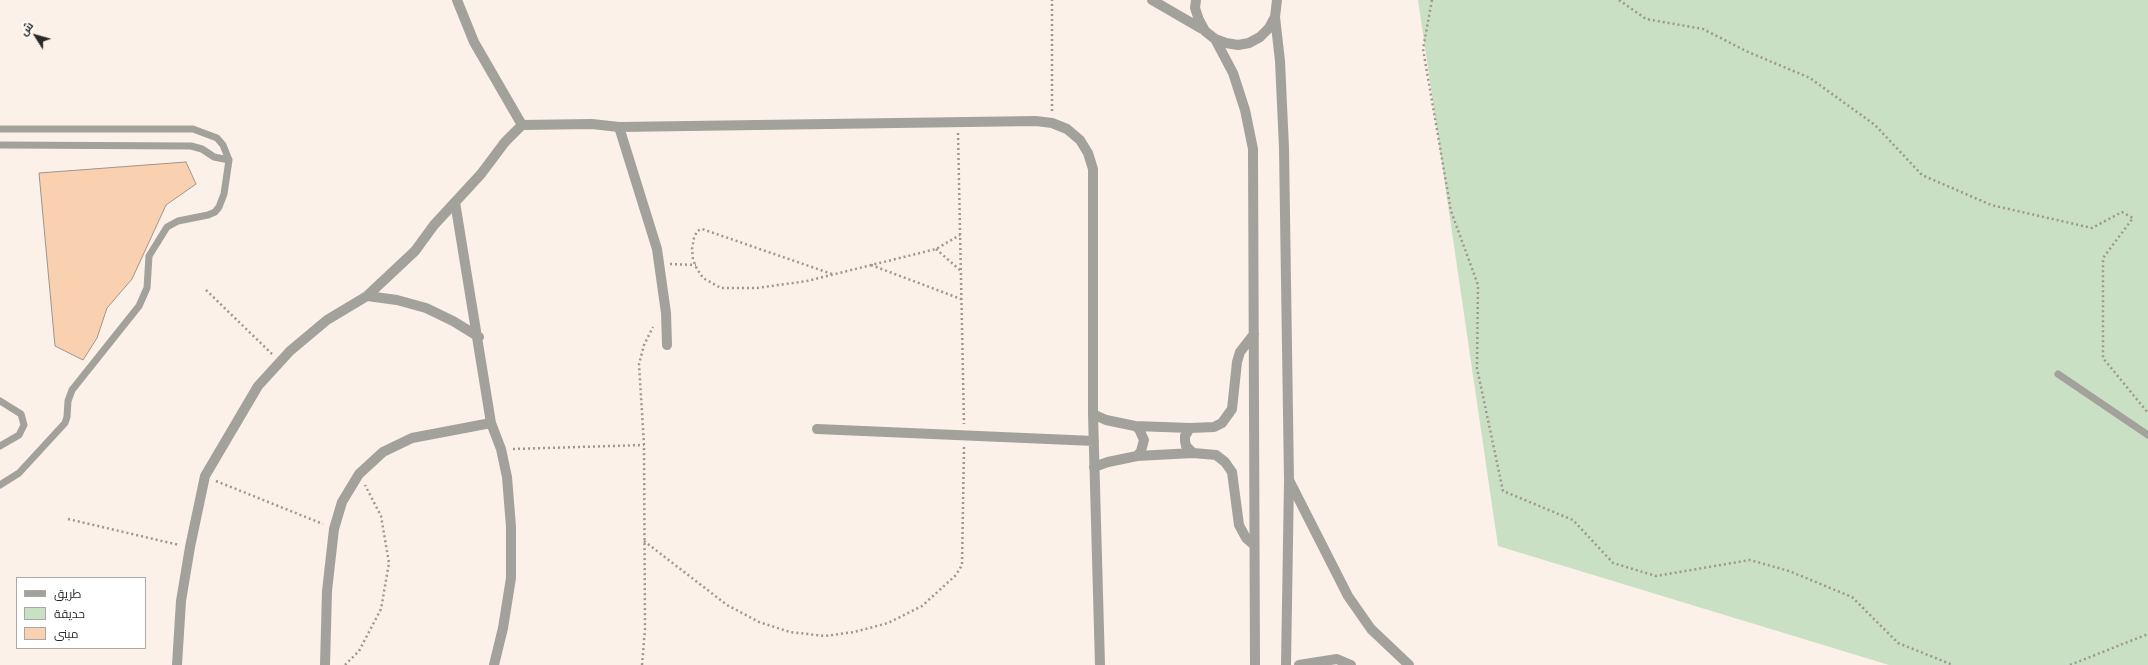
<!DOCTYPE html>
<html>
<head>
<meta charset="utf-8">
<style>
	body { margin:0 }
	#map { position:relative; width:2148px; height:665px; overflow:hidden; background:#fcf1e8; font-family:"Noto Sans",Cairo,sans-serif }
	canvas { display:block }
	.legend { position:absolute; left:16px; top:577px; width:130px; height:72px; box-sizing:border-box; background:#fff; border:1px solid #aba9a8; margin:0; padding:5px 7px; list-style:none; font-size:12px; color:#2c2825 }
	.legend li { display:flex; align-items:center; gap:8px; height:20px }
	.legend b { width:20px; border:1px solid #aba9a8 }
	.north { position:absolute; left:16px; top:16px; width:40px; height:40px; -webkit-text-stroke:3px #fff; paint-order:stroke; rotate:307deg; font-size:11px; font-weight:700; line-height:16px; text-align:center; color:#2c2825 }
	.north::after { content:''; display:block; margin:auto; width:14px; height:18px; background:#2c2825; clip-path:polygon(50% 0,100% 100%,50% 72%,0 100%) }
</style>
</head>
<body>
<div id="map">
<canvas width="2148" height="665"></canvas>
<ul class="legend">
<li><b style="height:5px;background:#a3a19c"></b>طريق</li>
<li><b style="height:11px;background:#c9e0c4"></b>حديقة</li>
<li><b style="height:11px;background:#fad1b0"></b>مبنى</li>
</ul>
<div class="north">ش</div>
</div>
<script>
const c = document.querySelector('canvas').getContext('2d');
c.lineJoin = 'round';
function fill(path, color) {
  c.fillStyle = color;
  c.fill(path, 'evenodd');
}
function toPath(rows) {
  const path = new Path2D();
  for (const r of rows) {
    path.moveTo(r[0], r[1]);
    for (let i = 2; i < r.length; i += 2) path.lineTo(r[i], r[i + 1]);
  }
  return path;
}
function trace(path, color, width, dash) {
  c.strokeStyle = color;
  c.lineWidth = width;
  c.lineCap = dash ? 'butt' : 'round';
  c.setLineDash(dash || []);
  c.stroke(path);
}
fill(toPath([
	[1418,0,2148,0,2148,665,1889,665,1498,546]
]), '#c9e0c4');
const building = toPath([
	[186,162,196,184,166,205,132,279,107,308,97,338,83,360,55,346,39,173,186,162]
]);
fill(building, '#fad1b0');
trace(building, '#9e948c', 1);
trace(toPath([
	[1432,0,1423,49,1451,211,1478,285,1477,368,1503,491,1573,520,1613,563,1656,576,1750,560,1789,571,1852,597,1898,643,1953,665],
	[1619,0,1646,19,1703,29,1746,51,1810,78,1875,125,1922,175,1991,205,2092,228,2122,212,2133,218,2103,258,2103,358,2148,413],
	[1052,111,1052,0],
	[958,133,964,424],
	[936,249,961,271],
	[670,264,696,265],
	[871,265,961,299],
	[832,274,702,229,697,231,694,238,692,249,693,260,697,269,703,278,721,288,757,288,807,281,936,249,960,235],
	[206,290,272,354],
	[513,449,644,445],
	[216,481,323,524],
	[68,519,179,545],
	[644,541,727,605,759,622,790,632,825,636,854,632,888,623,922,606,956,575,962,565,964,447],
	[345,665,359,651,381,609,389,563,381,516,365,485],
	[642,665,645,629,644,445,639,364,644,345,653,327],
	[2070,665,2148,634]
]), '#9e968f', 2.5, [2, 3]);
trace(toPath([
	[0,129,193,129,217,138,223,145,229,160,224,194,219,207,215,212,208,215,178,221,167,227,149,256,147,288,139,306,72,390,68,401,67,417,65,423,19,473,0,485],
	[0,145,191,146,202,149,214,157,229,160],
	[2058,374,2148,435],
	[0,401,21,414,24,425,19,435,0,446]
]), '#a3a19c', 7);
trace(toPath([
	[457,0,474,42,522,125],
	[1152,0,1202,29],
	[1196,0,1195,8,1199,20,1205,31,1215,39,1226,43,1238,45,1249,43,1260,37,1269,28,1275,17,1277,0],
	[1275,17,1280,61,1284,148,1289,480,1286,665],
	[1215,39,1233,73,1245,110,1253,149,1255,665],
	[619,127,657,249,666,313,667,345],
	[455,202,491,423,501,449,507,477,511,527,511,578,503,628,494,665],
	[367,296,397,300,426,308,453,321,479,337],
	[1093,414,1106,420,1135,426,1190,428,1214,427,1222,423,1232,409,1237,362,1240,352,1254,334],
	[1135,426,1139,429,1144,440,1141,451,1137,456],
	[1190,428,1185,436,1185,441,1186,446,1193,453],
	[817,429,1094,441],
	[1094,467,1108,462,1137,456,1193,453,1216,455,1225,462,1232,472,1239,525,1246,538,1254,545],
	[1290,482,1348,596,1371,629,1409,665],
	[177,665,181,601,190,547,205,476,258,386,290,351,327,320,367,296,415,251,434,225,481,174,505,142,522,125,592,124,619,127,1036,121,1052,123,1067,129,1080,140,1088,153,1093,169,1093,414,1100,665],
	[325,665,327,591,334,529,342,502,359,474,383,452,412,438,491,423],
	[1299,665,1337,659,1351,665]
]), '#a3a19c', 10);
</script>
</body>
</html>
